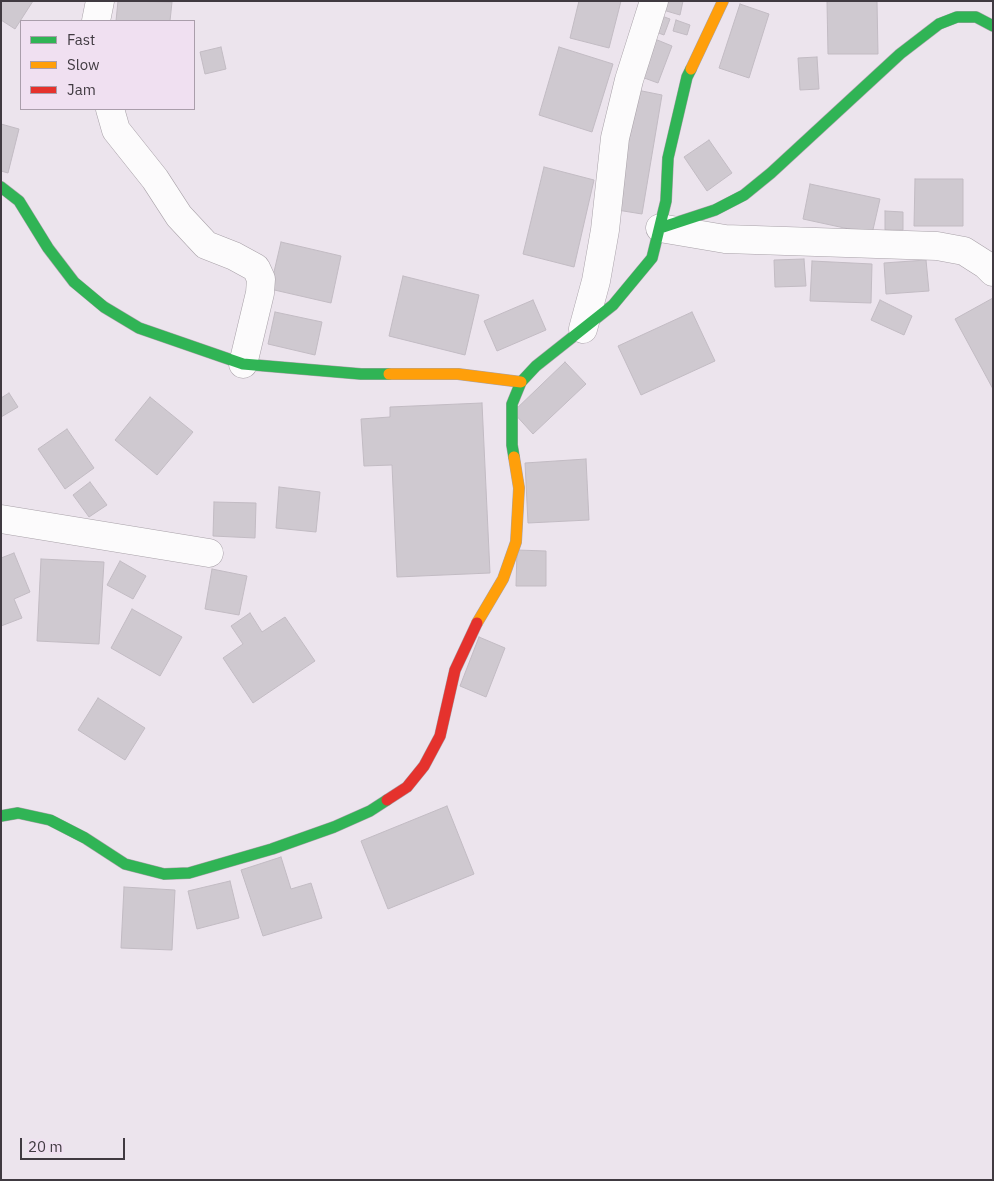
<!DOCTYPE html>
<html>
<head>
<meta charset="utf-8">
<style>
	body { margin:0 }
	#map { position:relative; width:994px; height:1181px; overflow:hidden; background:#ece4ed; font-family:"IBM Plex Sans",sans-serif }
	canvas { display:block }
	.frame { position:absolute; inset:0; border:2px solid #403a41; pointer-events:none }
	.legend { position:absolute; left:20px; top:20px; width:175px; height:90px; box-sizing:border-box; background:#f0e0f1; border:1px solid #aa9eab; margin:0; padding:6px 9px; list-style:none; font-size:15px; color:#403a41 }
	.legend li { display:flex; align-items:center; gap:10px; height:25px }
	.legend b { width:25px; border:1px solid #aa9eab }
	.scale { position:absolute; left:20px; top:1138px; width:105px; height:22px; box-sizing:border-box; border:2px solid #403a41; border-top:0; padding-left:6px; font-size:15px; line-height:18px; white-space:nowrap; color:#403a41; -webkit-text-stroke:4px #f0e0f1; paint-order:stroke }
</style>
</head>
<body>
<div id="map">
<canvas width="994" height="1181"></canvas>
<div class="frame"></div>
<ul class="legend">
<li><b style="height:6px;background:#30b455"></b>Fast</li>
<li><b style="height:6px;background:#ff9f0a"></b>Slow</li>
<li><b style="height:6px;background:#e5322d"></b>Jam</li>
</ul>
<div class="scale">20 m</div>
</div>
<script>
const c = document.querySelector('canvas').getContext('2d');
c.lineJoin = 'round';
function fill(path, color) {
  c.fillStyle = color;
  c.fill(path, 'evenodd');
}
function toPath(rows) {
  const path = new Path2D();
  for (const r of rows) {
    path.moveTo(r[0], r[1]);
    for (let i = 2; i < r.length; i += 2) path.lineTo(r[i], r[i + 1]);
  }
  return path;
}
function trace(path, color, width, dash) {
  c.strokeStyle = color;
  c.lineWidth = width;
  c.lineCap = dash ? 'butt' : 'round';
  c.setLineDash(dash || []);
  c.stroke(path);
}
const building = toPath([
	[1,1,33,1,15,29,1,20,1,1],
	[118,1,172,2,170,21,116,21,118,1],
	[579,1,621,1,609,48,570,38,579,1],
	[666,1,683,1,680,15,663,10,666,1],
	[827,1,877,1,878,54,828,54,827,1],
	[740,4,769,14,749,78,719,68,740,4],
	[659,15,670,19,664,35,653,31,659,15],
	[676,20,690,25,687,35,673,31,676,20],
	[650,37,672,46,658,83,636,75,650,37],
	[221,47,226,69,205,74,200,52,221,47],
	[559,47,613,64,592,132,539,115,559,47],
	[817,57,819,89,800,90,798,58,817,57],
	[632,89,662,95,642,214,611,209,632,89],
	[1,124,19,129,8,173,1,171,1,124],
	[709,140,732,173,707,191,684,157,709,140],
	[544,167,594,180,574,267,523,254,544,167],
	[915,179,963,179,963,226,914,226,915,179],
	[810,184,880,199,872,234,803,219,810,184],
	[885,211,903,212,903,230,885,230,885,211],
	[281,242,341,256,331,303,270,289,281,242],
	[804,259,806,286,775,287,774,260,804,259],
	[926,260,929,291,886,294,884,263,926,260],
	[812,261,872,264,871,303,810,301,812,261],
	[403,276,479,295,465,355,389,336,403,276],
	[993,298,993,389,955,319,993,298],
	[533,300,546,330,497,351,484,321,533,300],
	[880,300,912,316,904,335,871,320,880,300],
	[275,312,322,322,315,355,268,344,275,312],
	[692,312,715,361,641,395,618,346,692,312],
	[565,362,586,384,533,434,513,412,565,362],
	[9,393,18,407,1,417,1,398,9,393],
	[150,397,193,432,157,475,115,440,150,397],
	[482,403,490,573,397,577,392,465,364,466,361,419,390,417,390,407,482,403],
	[67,429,94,468,65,489,38,449,67,429],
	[586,459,589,520,528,523,525,463,586,459],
	[90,482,107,505,89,517,73,495,90,482],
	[279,487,320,492,316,532,276,528,279,487],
	[214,502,256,503,255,538,213,536,214,502],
	[517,550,546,551,546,586,516,586,517,550],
	[14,553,30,592,14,599,22,618,1,626,1,558,14,553],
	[41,559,104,562,99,644,37,641,41,559],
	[120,561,146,576,133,599,107,585,120,561],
	[212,569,247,576,239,615,205,609,212,569],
	[132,609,182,637,160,676,111,648,132,609],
	[250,613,262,632,285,617,315,661,253,703,223,658,243,644,231,626,250,613],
	[479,637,505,648,486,697,460,686,479,637],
	[98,698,145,728,125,760,78,730,98,698],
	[447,806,474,874,388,909,361,841,447,806],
	[281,857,291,889,311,883,322,918,263,936,241,870,281,857],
	[230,881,239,918,197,929,188,891,230,881],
	[124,887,175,890,172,950,121,948,124,887]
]);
fill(building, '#cfc9d0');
trace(building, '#c2bbc3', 1);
const street = toPath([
	[96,21,100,1],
	[110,109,116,130,155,179,179,216,206,245,234,256,256,268,261,279,260,293,243,364],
	[660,228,725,239,937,246,964,251,986,265,993,272],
	[583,329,596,281,605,230,615,138,629,80,654,1],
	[1,519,209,553]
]);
const fast = toPath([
	[1,187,19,201,48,248,74,282,104,307,139,328,243,364,361,374,389,374],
	[660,228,715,210,744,195,771,173,900,54,939,24,957,17,976,17,993,26],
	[514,457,512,445,512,404,521,382,536,366,613,305,652,258,666,201,668,158,687,77,691,69],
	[1,816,18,813,50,820,85,838,125,864,164,874,189,873,272,849,334,827,370,811,387,800]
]);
const slow = toPath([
	[691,69,723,1],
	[389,374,458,374,521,382],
	[477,623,503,579,516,542,519,488,514,457]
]);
const jam = toPath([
	[387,800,407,787,424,766,440,736,455,670,477,623]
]);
trace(street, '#a8a1a8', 29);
trace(fast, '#a8a1a8', 12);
trace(slow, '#a8a1a8', 12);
trace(jam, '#a8a1a8', 12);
trace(street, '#fcfbfc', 28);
trace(fast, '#30b455', 11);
trace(slow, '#ff9f0a', 11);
trace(jam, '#e5322d', 11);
</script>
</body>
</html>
